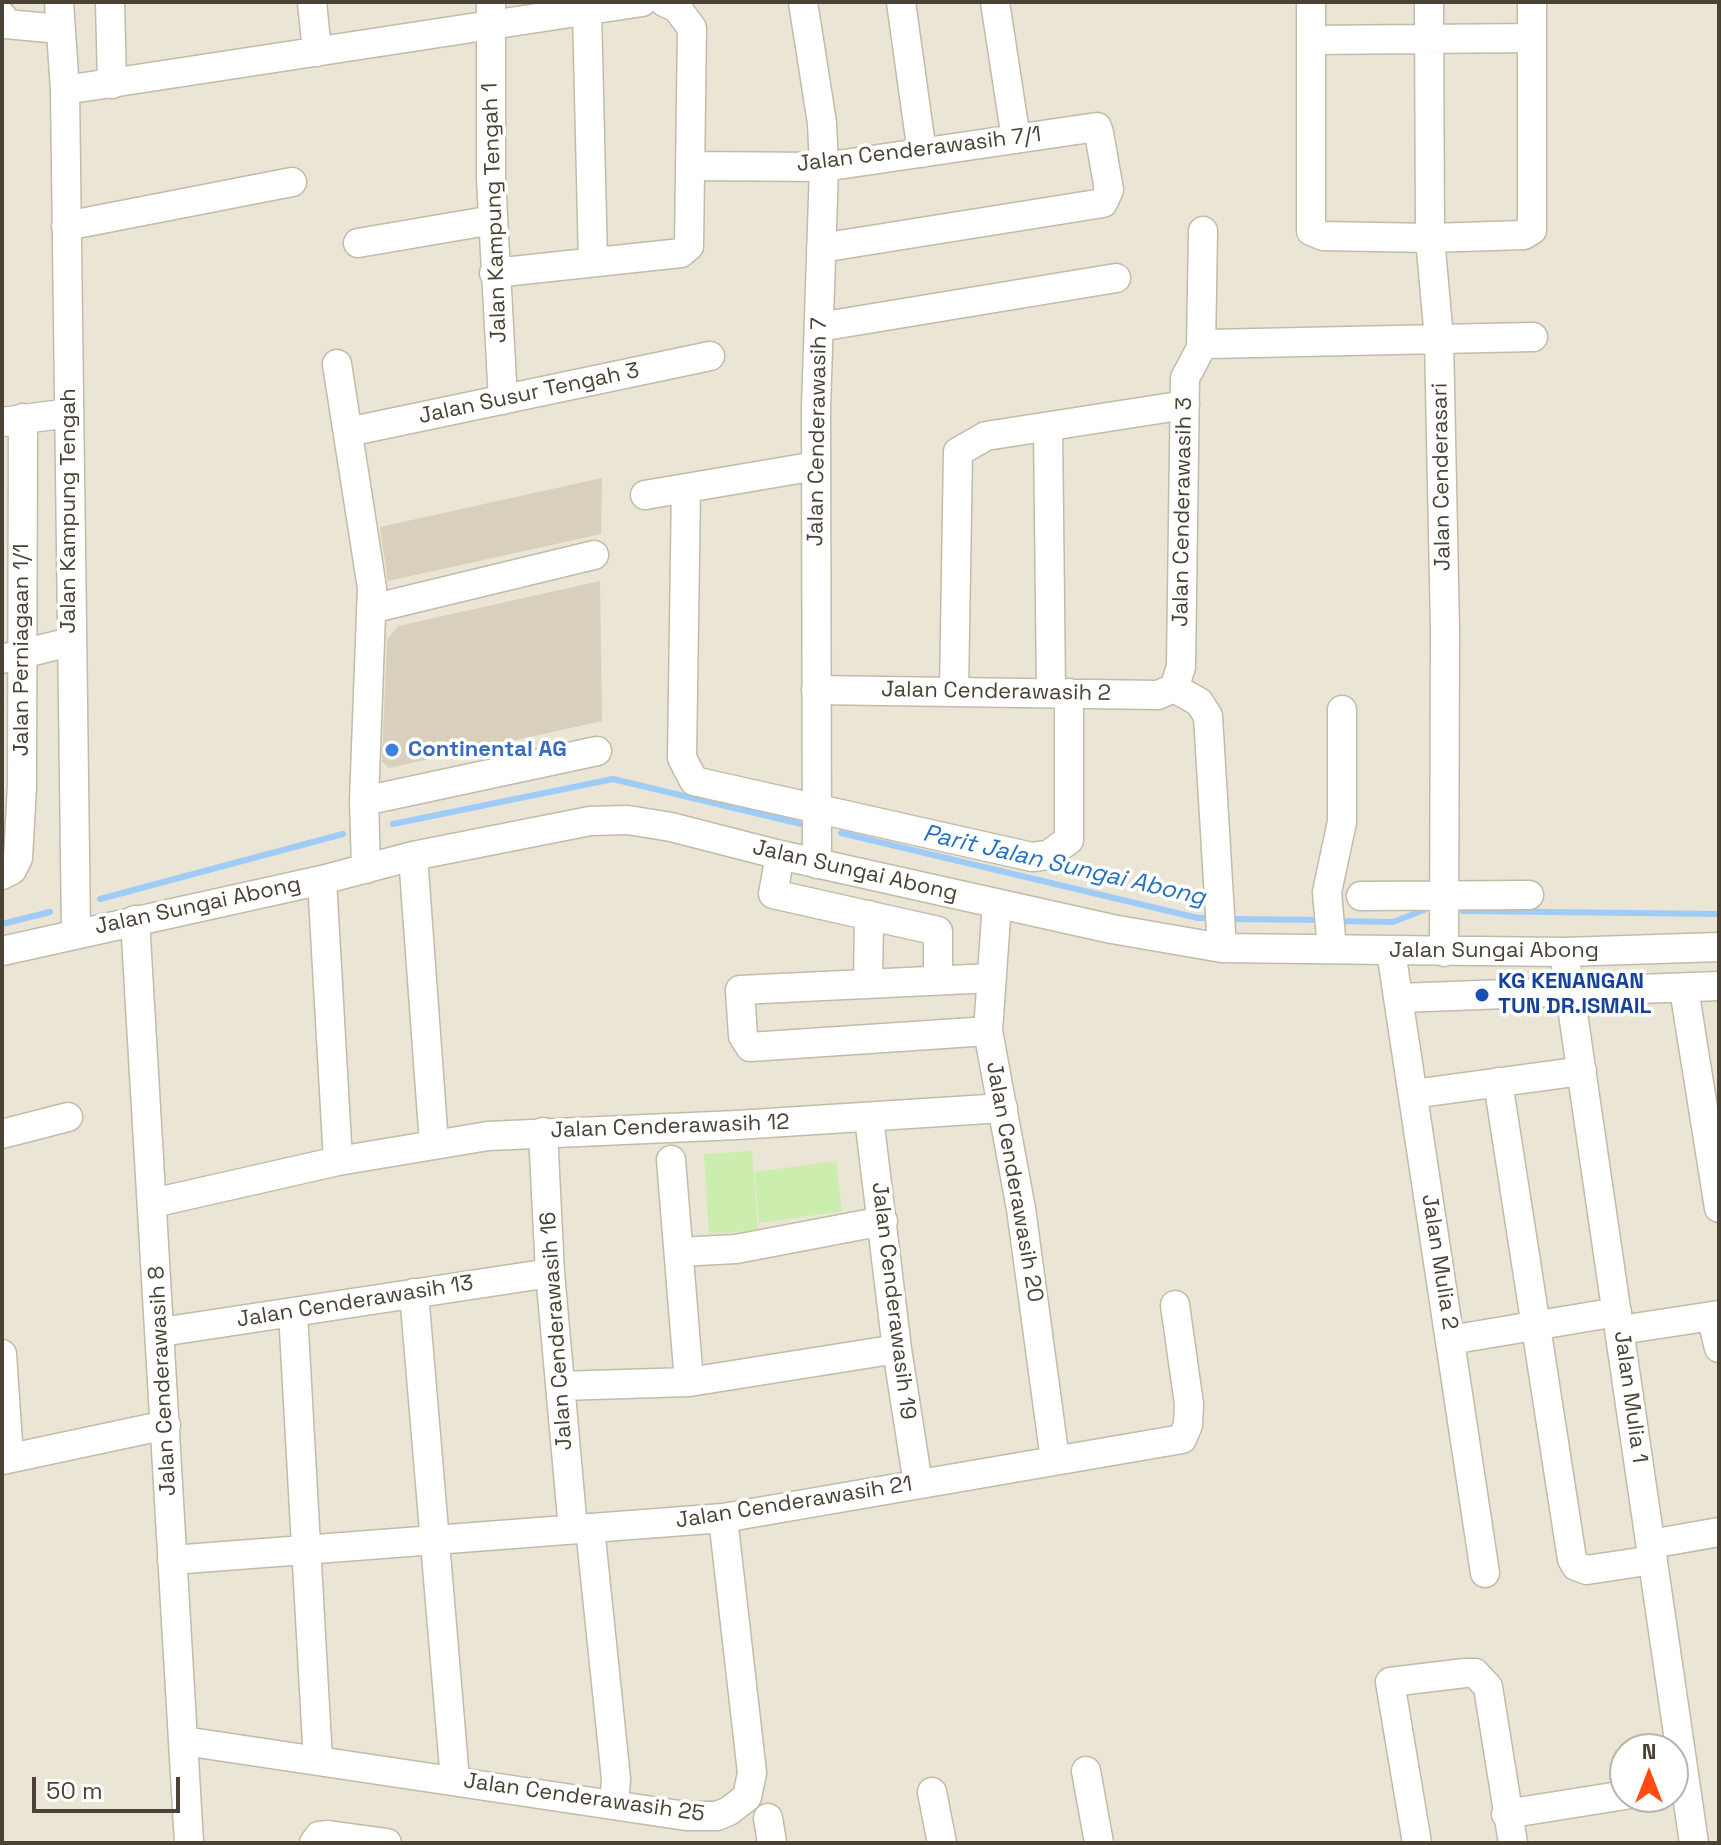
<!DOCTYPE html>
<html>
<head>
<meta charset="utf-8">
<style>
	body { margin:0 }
	#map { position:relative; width:1721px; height:1845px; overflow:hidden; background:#f5f2e8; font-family:"Space Grotesk",sans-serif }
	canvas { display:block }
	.frame { position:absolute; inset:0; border:4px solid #4a4335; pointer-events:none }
	.north { position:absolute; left:1609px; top:1733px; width:80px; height:80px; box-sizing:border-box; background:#fff; border:2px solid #b7b4ae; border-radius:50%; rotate:0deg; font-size:22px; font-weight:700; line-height:32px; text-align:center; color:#4a4335 }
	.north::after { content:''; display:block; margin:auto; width:28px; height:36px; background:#ff4c15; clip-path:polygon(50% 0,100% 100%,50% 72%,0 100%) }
	.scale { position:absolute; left:32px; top:1777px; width:148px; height:36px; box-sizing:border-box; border:4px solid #4a4335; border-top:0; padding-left:10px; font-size:24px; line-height:28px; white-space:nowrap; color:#4a4335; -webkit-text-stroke:6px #fff; paint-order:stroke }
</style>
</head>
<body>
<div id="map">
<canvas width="1721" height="1845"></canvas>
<div class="frame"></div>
<div class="north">N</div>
<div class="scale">50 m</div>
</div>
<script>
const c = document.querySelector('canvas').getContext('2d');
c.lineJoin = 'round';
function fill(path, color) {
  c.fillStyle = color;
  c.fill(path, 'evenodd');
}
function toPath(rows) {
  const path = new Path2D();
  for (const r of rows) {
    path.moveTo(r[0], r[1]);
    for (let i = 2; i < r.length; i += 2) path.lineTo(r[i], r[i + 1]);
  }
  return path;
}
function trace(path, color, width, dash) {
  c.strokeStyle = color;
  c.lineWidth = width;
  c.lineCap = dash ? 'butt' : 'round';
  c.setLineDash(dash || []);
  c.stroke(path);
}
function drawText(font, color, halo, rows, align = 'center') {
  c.font = font + ' "Space Grotesk",sans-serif';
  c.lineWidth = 7;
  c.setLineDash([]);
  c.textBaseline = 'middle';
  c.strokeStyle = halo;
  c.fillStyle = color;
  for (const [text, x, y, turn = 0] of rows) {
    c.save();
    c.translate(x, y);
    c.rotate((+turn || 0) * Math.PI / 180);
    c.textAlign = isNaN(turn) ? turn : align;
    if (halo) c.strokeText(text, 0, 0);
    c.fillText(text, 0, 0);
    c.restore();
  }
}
fill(toPath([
	[2,2,1719,2,1719,1843,2,1843],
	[1625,1749,1673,1749,1673,1797,1625,1797]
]), '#eae5d5');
fill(toPath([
	[752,1151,758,1230,709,1234,704,1154],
	[836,1161,842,1211,759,1223,755,1172]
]), '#cbedad');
trace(toPath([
	[393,824,613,779,801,824],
	[841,833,1198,918,1214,918],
	[100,899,343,834],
	[1463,911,1719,914],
	[1229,919,1322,920],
	[1337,921,1393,922,1424,910],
	[2,924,50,912]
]), '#9fccf7', 6);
fill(toPath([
	[602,478,601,534,388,581,380,527],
	[600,581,602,721,389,768,382,761,387,640,398,626]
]), '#d8cfbc');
const minor = toPath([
	[59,2,65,90,76,932],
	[110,2,112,84],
	[312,2,317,52],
	[491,2,491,179,503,400],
	[803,2,822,123,824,167,816,408,817,864],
	[901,2,922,153],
	[995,2,1016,139],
	[1311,2,1311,231,1323,236,1430,238,1524,235,1532,230,1532,2],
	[1429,2,1430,238,1439,339,1445,629,1444,952],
	[587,11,593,262],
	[2,16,6,24,60,29],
	[1311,40,1531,38],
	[65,90,642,2],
	[692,166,824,167,1097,127,1099,133,1109,190,1103,203,821,248],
	[66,226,292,182],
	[358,243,493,220],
	[494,273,681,253,689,246,692,28,677,8,664,2],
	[819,327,1116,278],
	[1201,348,1203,231],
	[337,364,372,588,364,801,366,869],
	[2,422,69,413],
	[1048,427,1051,692],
	[348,432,710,356],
	[686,488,682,758,694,781,1032,857,1048,855,1069,840,1069,693],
	[645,495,816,466],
	[371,609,594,555],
	[2,659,70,642],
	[1174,688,1181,667,1185,378,1201,348,1209,344,1533,337],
	[1174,688,1199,702,1208,716,1222,948],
	[816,690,1158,695,1174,688],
	[954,691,958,452,986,436,1185,405],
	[364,801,597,751],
	[780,855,773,894,938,931,938,978],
	[413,856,434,1144],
	[2,875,12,870,18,858,22,786,23,418],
	[322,880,338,1161],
	[1361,896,1529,895],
	[997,903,988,1031,1021,1209,1055,1460],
	[135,920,189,1843],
	[1332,949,1327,892,1342,822,1342,710],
	[2,951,322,880,413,856,590,821,628,820,671,827,780,855,1112,929,1222,948,1564,952,1719,947],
	[1391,951,1485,1573],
	[1564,952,1694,1843],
	[868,983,869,915],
	[1684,989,1719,1208],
	[1399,998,1719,986],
	[988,1031,750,1047,743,1036,740,990,991,978],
	[1498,1082,1572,1559,1576,1566,1587,1570,1653,1560],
	[1413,1094,1582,1071],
	[869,1118,897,1349,918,1484],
	[543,1132,550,1273,573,1529],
	[2,1134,68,1117],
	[671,1160,689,1382],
	[153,1203,338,1161,488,1136,737,1125,1003,1108],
	[679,1252,736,1249,883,1221],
	[414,1293,455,1780],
	[293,1312,318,1761],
	[1711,1316,1719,1348],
	[1620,1330,1719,1315],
	[161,1332,550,1273],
	[1450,1340,1617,1312],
	[2,1354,9,1458],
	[560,1386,689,1382,897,1349],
	[2,1460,166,1425],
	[590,1528,616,1779,614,1804],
	[1651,1544,1719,1532],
	[172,1560,723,1518,1182,1439,1188,1425,1189,1404,1175,1305],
	[184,1741,686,1816,717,1816,729,1811,747,1797,752,1773,723,1518],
	[1086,1771,1099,1843],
	[932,1792,942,1843],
	[1506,1814,1625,1795],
	[768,1818,772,1843],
	[314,1843,319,1836,328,1835,387,1843],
	[1417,1843,1390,1682,1465,1673,1475,1673,1488,1687,1513,1843]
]);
trace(minor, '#c2bba9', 31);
trace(minor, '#fff', 28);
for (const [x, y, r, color] of [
	[392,750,8,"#3f7fe0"],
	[1482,995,8,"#1a4fb4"]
]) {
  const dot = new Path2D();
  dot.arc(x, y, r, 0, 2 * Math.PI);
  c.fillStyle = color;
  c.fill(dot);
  trace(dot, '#fff', 3);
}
drawText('22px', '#4a4335', '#fff', [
	["Jalan Cenderawasih 7/1",919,150,-7],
	["Jalan Kampung Tengah 1",495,213,-92],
	["Jalan Susur Tengah 3",529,394,-12],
	["Jalan Cenderawasih 7",818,432,-89],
	["Jalan Cenderasari",1442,477,-91],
	["Jalan Kampung Tengah",69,511,-90],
	["Jalan Cenderawasih 3",1183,512,-89],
	["Jalan Perniagaan 1/1",22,650,-90],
	["Jalan Cenderawasih 2",996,692,1],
	["Jalan Sungai Abong",855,871,13],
	["Jalan Sungai Abong",198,906,-12],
	["Jalan Sungai Abong",1494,951],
	["Jalan Cenderawasih 12",670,1127,-2],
	["Jalan Cenderawasih 20",1014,1182,80],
	["Jalan Mulia 2",1439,1262,81],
	["Jalan Cenderawasih 19",893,1301,83],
	["Jalan Cenderawasih 13",355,1302,-9],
	["Jalan Cenderawasih 16",557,1331,-94],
	["Jalan Cenderawasih 8",163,1381,-93],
	["Jalan Mulia 1",1630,1397,82],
	["Jalan Cenderawasih 21",794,1503,-9],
	["Jalan Cenderawasih 25",584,1798,8]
]);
drawText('bold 22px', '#366cbe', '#fff', [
	["Continental AG",408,750]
], 'left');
drawText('bold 22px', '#164399', '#fff', [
	["KG KENANGAN",1498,982],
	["TUN DR.ISMAIL",1498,1007]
], 'left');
drawText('italic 24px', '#2371c1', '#fff', [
	["Parit Jalan Sungai Abong",1064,866,13]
]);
</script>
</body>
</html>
